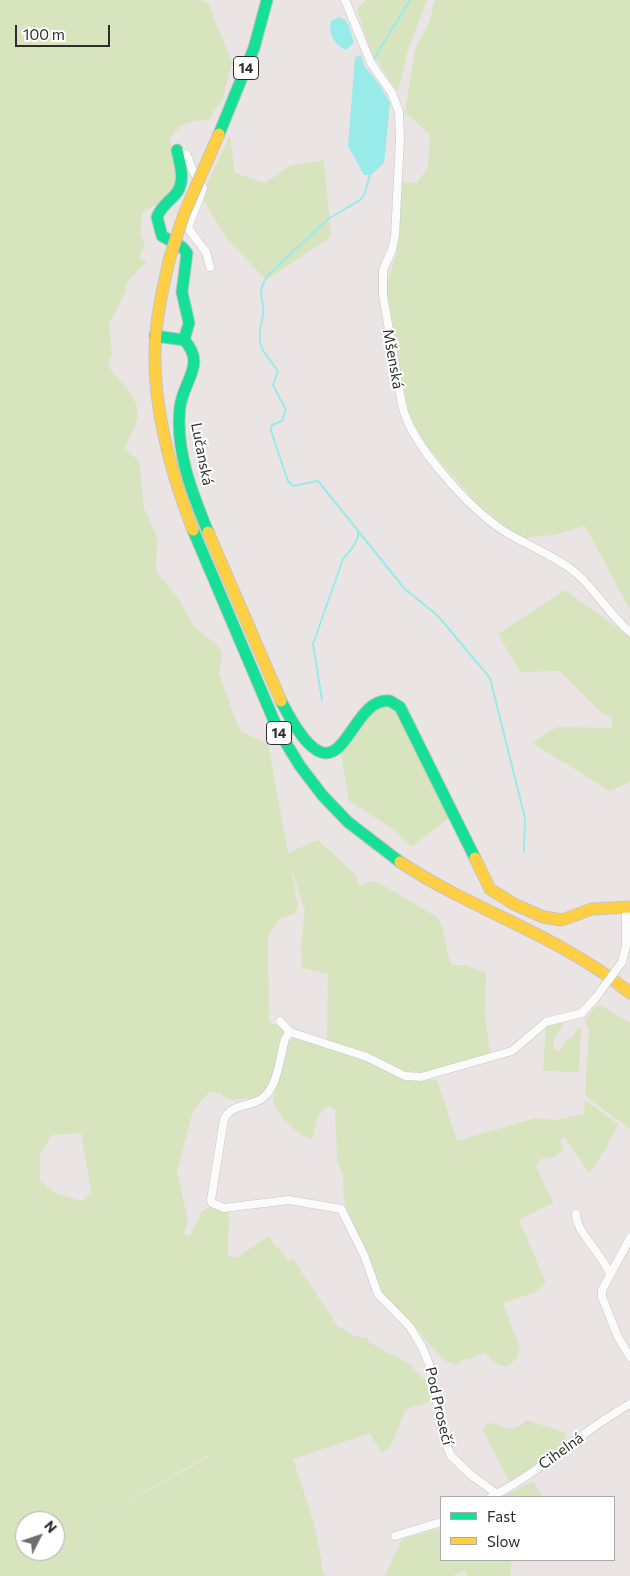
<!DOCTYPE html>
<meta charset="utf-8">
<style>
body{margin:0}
#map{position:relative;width:630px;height:1576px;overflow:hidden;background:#eae5e4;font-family:Commissioner,sans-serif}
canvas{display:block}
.legend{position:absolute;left:440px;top:1496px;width:175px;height:65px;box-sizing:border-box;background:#fff;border:1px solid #ababab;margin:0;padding:6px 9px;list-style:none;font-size:15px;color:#2d2d2d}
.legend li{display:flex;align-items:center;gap:10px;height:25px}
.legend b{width:25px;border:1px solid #ababab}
.north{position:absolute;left:15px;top:1511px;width:50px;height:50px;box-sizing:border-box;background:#fff;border:1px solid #ababab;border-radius:50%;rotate:49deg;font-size:14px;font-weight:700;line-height:20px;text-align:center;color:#2d2d2d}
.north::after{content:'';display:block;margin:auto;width:18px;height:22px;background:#6f6d6d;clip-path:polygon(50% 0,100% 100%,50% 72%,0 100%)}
.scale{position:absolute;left:15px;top:25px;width:95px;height:22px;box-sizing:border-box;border:2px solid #2d2d2d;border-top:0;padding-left:6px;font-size:15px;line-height:18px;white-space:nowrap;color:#2d2d2d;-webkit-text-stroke:4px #fff;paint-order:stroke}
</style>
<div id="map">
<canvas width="630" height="1576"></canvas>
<ul class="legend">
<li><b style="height:6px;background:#16e098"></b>Fast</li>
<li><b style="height:6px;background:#ffcf43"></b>Slow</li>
</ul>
<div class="north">N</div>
<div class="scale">100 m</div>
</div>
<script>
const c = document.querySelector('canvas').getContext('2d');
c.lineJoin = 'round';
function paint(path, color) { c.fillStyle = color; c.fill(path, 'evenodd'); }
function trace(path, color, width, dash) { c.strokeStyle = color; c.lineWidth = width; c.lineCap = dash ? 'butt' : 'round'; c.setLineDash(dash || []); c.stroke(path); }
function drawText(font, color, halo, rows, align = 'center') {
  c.font = font + ' Commissioner,sans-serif'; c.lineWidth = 4; c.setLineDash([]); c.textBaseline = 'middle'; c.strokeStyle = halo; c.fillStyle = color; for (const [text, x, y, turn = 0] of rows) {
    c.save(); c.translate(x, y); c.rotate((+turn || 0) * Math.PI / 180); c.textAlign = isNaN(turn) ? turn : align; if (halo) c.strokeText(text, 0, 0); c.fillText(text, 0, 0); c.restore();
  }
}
paint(new Path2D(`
 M0,0H197L208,3L232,62L223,98L209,119C188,122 182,121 170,139C171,155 183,185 169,196C160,203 150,206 142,214L140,236L145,243L139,258L147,261L127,282L125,293L109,324L112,354L108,366C136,402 150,405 124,448L139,461L144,508L157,537L156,572L178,598L195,628L219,646L222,657L219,674L240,731L268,744L288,853L318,840L356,875L359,887L372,881L379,883L437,917C447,931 444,949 452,965H466L486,973L485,1014L490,1054L428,1074L405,1073L327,1041L328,974L302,968L301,946L305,910L290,865L298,907L295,914L280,918L268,936L269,1022L284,1028L270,1087L259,1098L230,1100L221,1094L210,1091L193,1111L177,1171L188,1220L184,1234L190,1236L202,1211L210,1207L229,1212L228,1255L237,1258L268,1236L289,1261L293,1259L337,1325L354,1336L366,1338L378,1348L407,1362L430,1385L431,1398L429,1402L406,1409L390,1448L381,1453L370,1433L293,1459L313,1520L322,1562V1571L325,1576H0ZM81,1133L91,1192L82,1201L56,1194L40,1181V1154L52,1135ZM207,1456L208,1457L80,1529ZM25,1521H55V1551H25Z
 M366,0H427L408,50L398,92L371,52L357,10Z
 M435,0H630V610L585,526L554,535L520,538L480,507L421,440L409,414L388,315L386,287L396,254L401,181L417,183L428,167L430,135L405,112L415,50L429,23Z
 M230,135L235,173L265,183L290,166L324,160L331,237L266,280L227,239L204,201L208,182Z
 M565,590L630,637V782L610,791L532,743L557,727L612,728V716L603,714L560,671L520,672L498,634Z
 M382,707H390L396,711L450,817L411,847L390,827L349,801L341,754L353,741L368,714Z
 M601,1005L630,1023V1129L585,1096L589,1029L585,1021L595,1007Z
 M561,1021L563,1025L554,1039V1048L557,1051H560L565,1041L573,1037L578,1028H581L579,1072L543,1071L546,1026Z
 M294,1037L349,1054L405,1079L437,1080L457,1141L535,1118L556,1120L584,1114L585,1100L618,1124L605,1150L589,1173L565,1137L560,1140L564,1150L550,1159L546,1157L540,1160L536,1166L553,1203L519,1220L546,1283L536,1292L503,1303L520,1348L516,1359L507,1367L500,1366L484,1353L469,1359H463L457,1365L445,1361L429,1344L420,1332L382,1296L344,1201L343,1175L337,1161L335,1110L330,1106C315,1111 316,1125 313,1138L309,1139C295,1132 274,1113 273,1097L286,1045Z
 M527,1420L566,1433L565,1444L548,1454L544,1461L530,1471L509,1481L483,1430L487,1424L494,1423C508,1431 514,1431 527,1420Z
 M533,1481L542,1497H502Z
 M441,1528V1560H512L510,1576H466V1570L452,1576H385L402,1539Z`), '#d8e4bd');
paint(new Path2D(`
 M339,17L345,20L349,26L354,43L346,50C334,45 328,33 331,21Z
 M361,55L365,67L379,84L390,103L384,163L371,175H364L348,146L355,57Z`), '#98ebe9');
trace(new Path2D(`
 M373,60L410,0
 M370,174L365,193L360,200L328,219L268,275C254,297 266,297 263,316C261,326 258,335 261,346C263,354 274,363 278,372L273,385L286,410L282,421L272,425L271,431L288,481L293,486L318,481L404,588L438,616L490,678L525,818L524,851
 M322,700L313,644L343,559L353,547L358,537V530`), '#98ebe9', 2);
const street = new Path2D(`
 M345,0L371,63L392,93L399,112L400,139L395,236L392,250L383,270V295L402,405C411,445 470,509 504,531C526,545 556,556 576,573C596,590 609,615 630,632
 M177,150L187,155L192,169L203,188L188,228L206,252L210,267
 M622,962L626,946V907
 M280,1021L290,1032L367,1057L405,1076L421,1077L512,1051L546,1022L582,1013L597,996
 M290,1032L285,1039C280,1056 278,1085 264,1097C251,1108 233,1102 224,1119L211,1200L212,1203L224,1208L289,1200L341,1209L364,1255L378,1294L410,1327L422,1347L429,1364L445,1442L451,1456L471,1475L497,1494
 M576,1214C576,1233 604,1255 610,1275
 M630,1238L602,1290V1297L618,1337L630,1357
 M491,1497C541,1472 581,1431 630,1404
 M395,1536L441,1522`);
const fast = new Path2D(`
 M219,134L254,48L267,0
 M177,150C180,165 187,183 174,196C167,203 161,207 157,217L162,236L182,247L187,253L182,292L189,323L184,340C207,364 183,381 180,407C175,450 192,493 208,532
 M155,336L184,340
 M193,530L278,730L300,766L323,796L348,822L400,862
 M281,701C343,821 345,695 390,701L400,707L475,858`);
const slow = new Path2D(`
 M170,257C163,287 156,317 155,348C153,410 171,473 193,530
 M208,532L281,701
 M475,858L490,889L514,904L543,917L562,920L592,909L630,907
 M400,862C474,911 561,936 630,993`);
trace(street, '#c5c4c4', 9);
trace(fast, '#c5c4c4', 13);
trace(slow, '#c5c4c4', 13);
trace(street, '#fcfbfb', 8);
trace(fast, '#16e098', 11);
trace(slow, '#ffcf43', 11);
const streetBridge = new Path2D(`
 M597,996L622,962`);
const slowBridge = new Path2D(`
 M170,257L184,214L219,134`);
trace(streetBridge, '#c5c4c4', 9, []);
trace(slowBridge, '#c6c3c3', 13, []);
trace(streetBridge, '#fcfbfb', 8);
trace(slowBridge, '#ffcf43', 11);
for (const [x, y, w] of [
 [246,68,25],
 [279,733,25]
]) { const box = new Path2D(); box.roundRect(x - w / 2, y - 11.5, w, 23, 4); c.fillStyle = '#fff'; c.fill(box); trace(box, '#2d2d2d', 1); }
drawText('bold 14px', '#2d2d2d', null, [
 ["14",246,68],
 ["14",279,733]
]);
drawText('15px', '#2d2d2d', '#fff', [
 ["Mšenská",393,359,80],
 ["Lučanská",202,454,79],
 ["Pod Prosečí",439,1406,77],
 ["Cihelná",561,1451,-36]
]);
</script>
